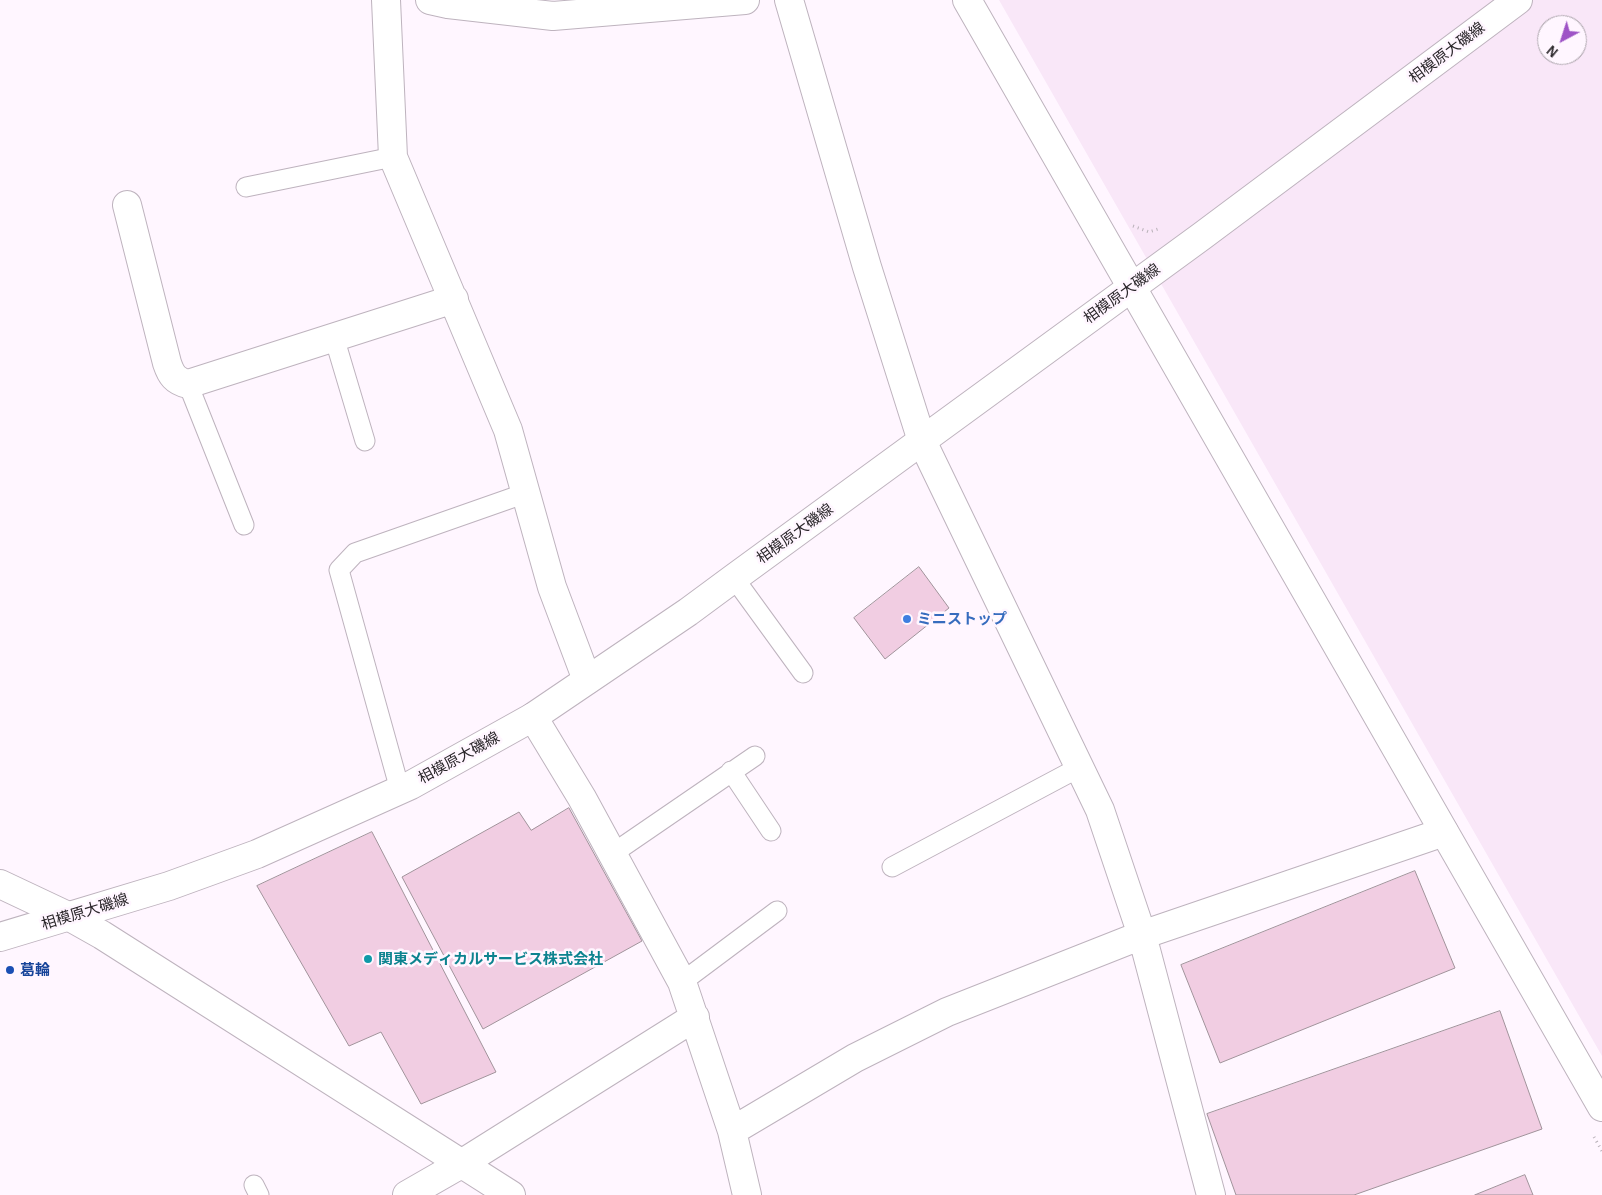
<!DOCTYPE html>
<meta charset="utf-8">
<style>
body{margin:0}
#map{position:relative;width:1602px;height:1195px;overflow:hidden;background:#fff6ff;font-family:"Alegreya Sans",sans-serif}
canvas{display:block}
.north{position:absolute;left:1537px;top:15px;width:50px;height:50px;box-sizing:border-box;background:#fff6ff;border:1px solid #aaa3aa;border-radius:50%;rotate:220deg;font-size:14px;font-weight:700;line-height:20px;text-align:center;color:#2a262a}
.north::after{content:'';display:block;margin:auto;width:18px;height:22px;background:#9e53c6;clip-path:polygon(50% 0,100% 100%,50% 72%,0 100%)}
</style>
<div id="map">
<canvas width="1602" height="1195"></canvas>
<div class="north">N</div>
</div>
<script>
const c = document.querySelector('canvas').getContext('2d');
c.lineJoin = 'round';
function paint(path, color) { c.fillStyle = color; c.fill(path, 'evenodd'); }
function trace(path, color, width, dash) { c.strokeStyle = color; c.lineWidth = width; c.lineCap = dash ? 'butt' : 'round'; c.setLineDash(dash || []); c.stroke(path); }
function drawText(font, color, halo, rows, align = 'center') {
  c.font = font + ' "Alegreya Sans","Noto Sans JP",sans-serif'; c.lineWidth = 5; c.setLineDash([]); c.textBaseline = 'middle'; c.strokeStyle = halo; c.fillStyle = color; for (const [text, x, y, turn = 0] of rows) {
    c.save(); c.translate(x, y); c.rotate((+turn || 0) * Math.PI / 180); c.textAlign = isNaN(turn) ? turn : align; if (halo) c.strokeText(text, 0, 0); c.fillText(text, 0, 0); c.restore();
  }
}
paint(new Path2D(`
 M999,0H1602V1056L1570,1000ZM1547,25H1577V55H1547Z`), '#f9e7f8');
const building = new Path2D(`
 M919,567L949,608L885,659L854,618Z
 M569,808L642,941L483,1029L402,877L519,812L531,830Z
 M372,832L496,1072L421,1104L381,1032L349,1046L257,886Z
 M1415,871L1455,968L1220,1063L1181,965Z
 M1500,1011L1542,1129L1354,1195H1236L1207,1114Z
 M1525,1175L1533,1195H1475Z`);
paint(building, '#f1cde2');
trace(building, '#a1939b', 1);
const lane = new Path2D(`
 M246,187L393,157
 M334,337L365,441
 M188,384L244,525
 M734,578L803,673
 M731,771L771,831
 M400,790L339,570L355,553L526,493
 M612,854L755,756
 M892,867L1080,767
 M682,982L777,911
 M254,1185L259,1195`);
const street = new Path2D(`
 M386,0L393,157L508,430L552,587L587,680
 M430,0L448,4L553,16L745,0
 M789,0L867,267L922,441L1100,810L1142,935L1211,1195
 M127,205L167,363C171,375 175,381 188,384L454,299
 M533,717L582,798L682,982L732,1131L747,1195
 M0,884L70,917L102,935L511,1195
 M732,1131L855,1058L947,1012L1142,935L1444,832
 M407,1195L461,1164L695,1017`);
const secondary = new Path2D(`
 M967,0L1602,1107`);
const primary = new Path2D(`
 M0,937L169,886L257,854L411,785L533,717L688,612L734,578L1202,236L1518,0`);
trace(lane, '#beb3be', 21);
trace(street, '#beb3be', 30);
trace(secondary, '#beb3be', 30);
trace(primary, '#beb3be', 30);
trace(new Path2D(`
 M1133,226L1149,232L1158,229
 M1594,1137L1602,1151`), '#b8b1b8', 3, [1, 4]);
trace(lane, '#fff', 19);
trace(street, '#fff', 28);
trace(secondary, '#fff', 28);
trace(primary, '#fff', 28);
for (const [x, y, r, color] of [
 [907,619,5,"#3f7fe0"],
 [368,959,5,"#0f9aa8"],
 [10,970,5,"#1a4fb4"]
]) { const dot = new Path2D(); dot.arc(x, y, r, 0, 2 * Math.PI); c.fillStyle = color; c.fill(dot); trace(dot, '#fff6ff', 2); }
drawText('15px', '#2a262a', '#fff6ff', [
 ["相模原大磯線",1447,53,-37],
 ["相模原大磯線",1122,294,-36],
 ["相模原大磯線",795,534,-36],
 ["相模原大磯線",459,758,-29],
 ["相模原大磯線",85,912,-17]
]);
drawText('bold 15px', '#366cbe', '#fff6ff', [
 ["ミニストップ",917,619]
], 'left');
drawText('bold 15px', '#0d838f', '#fff6ff', [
 ["関東メディカルサービス株式会社",378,959]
], 'left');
drawText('bold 15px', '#164399', '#fff6ff', [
 ["葛輪",20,970]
], 'left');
</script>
